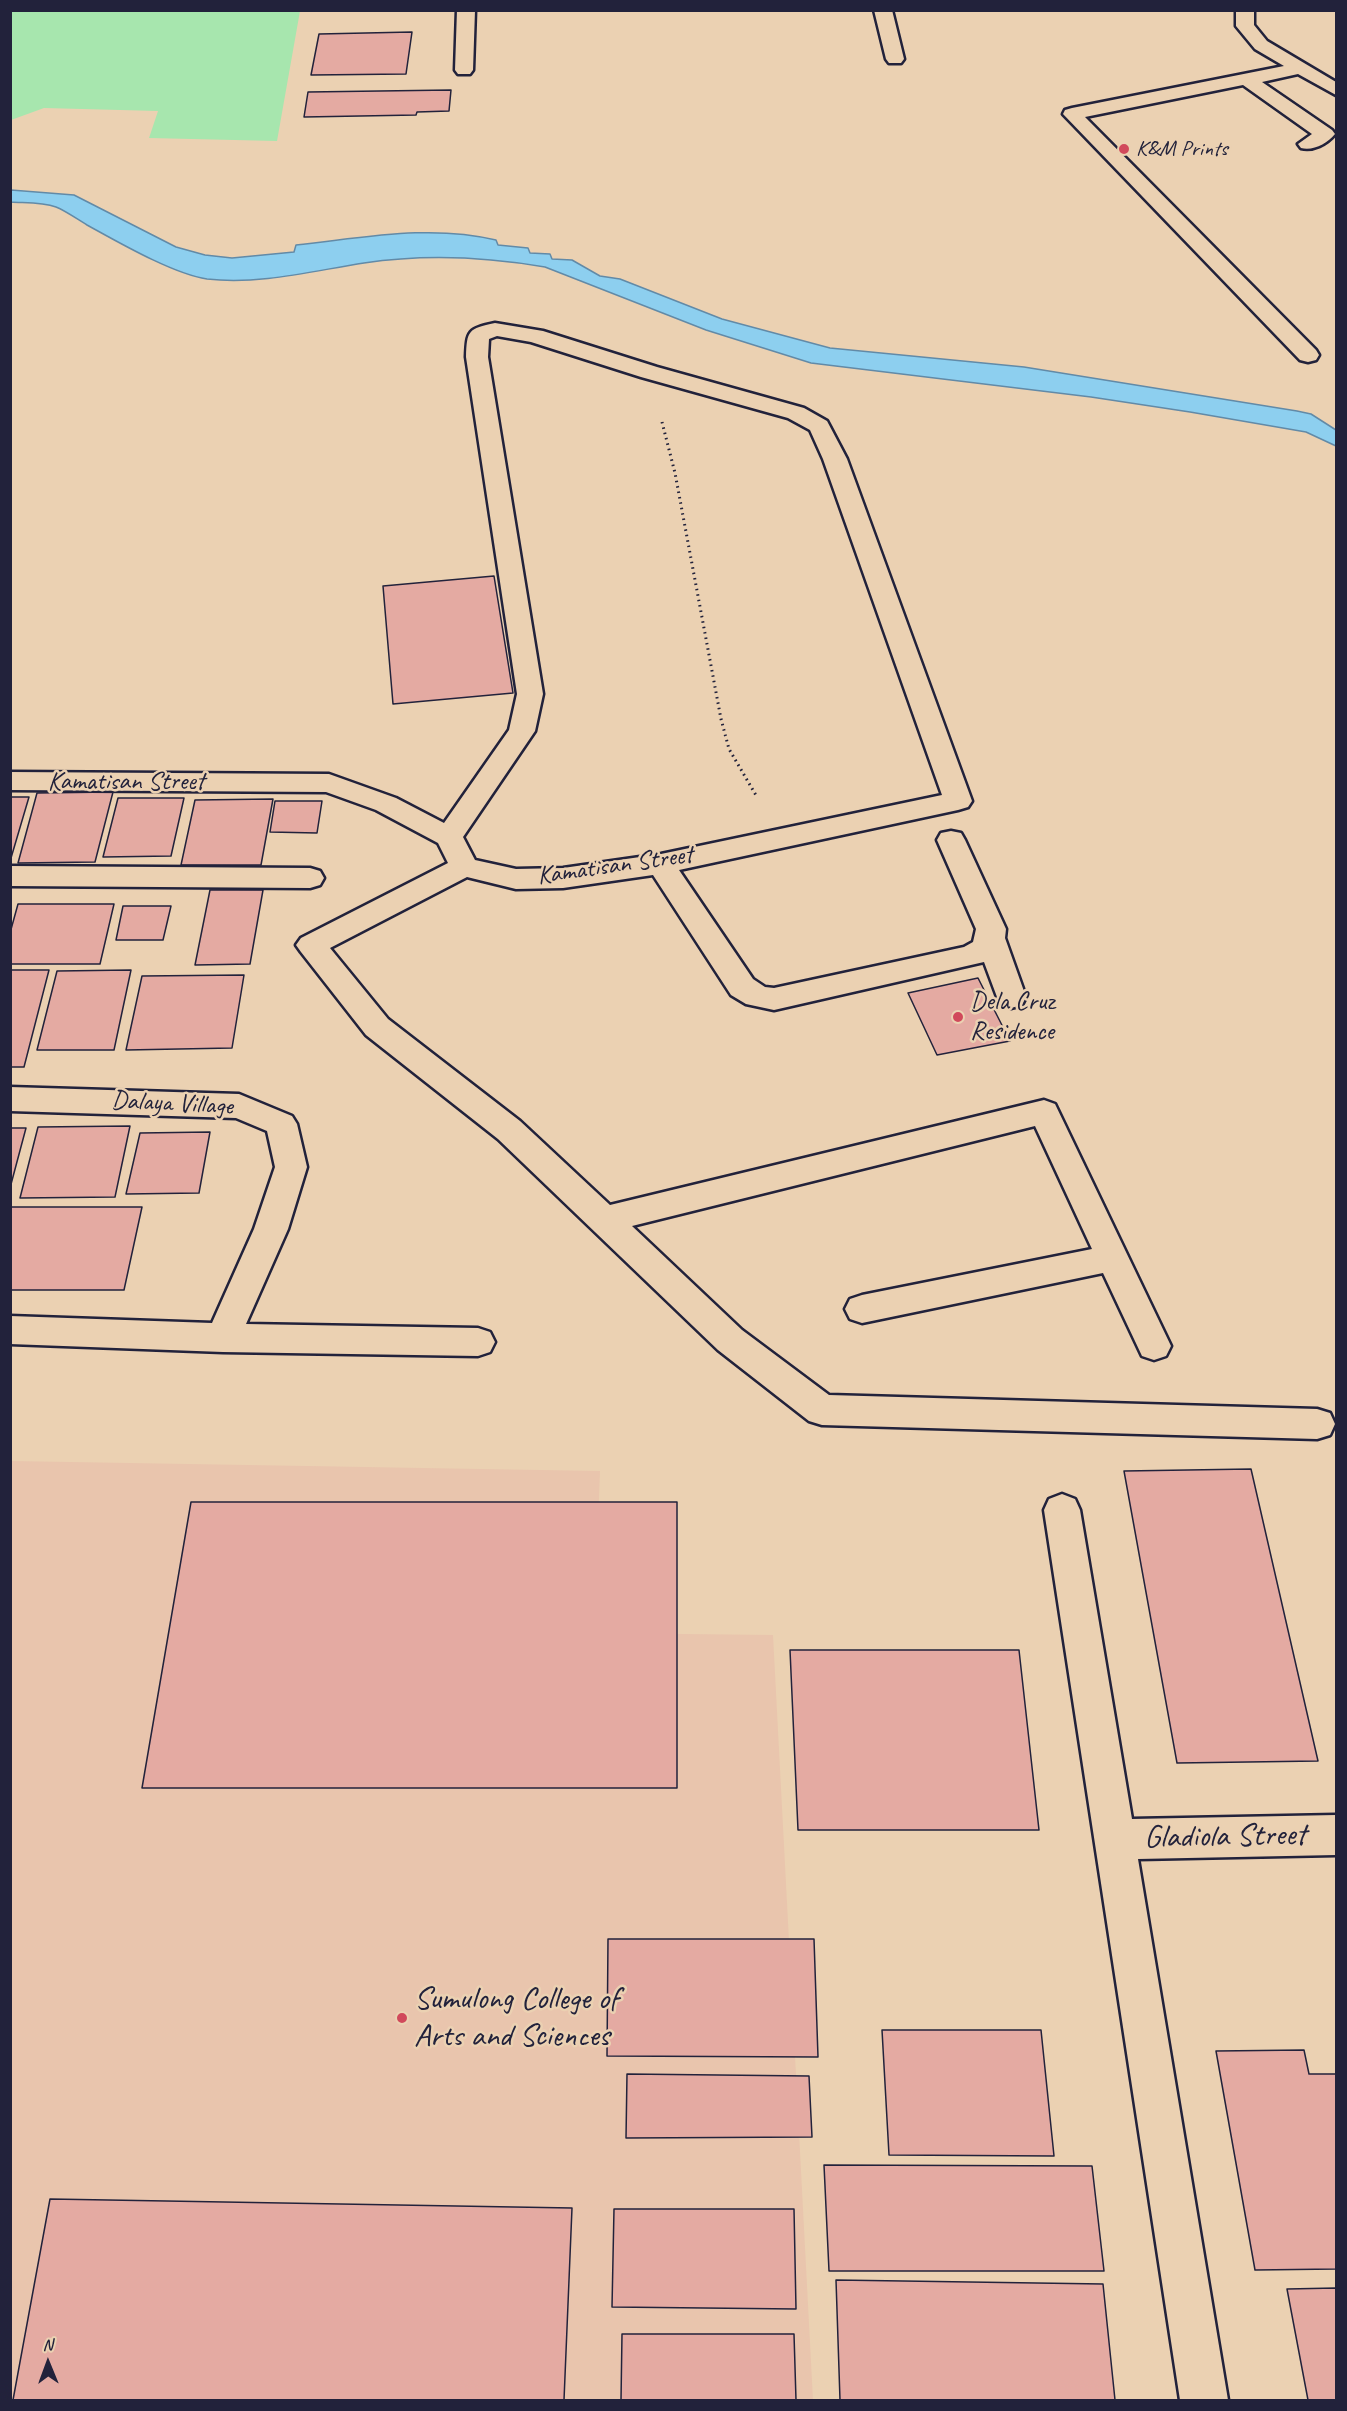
<!DOCTYPE html>
<style>
body{margin:0}
#map{position:relative;width:1347px;height:2411px;overflow:hidden;background:#ebd1b2;font-family:Caveat,sans-serif}
canvas{display:block}
.frame{position:absolute;inset:0;border:12px solid #22223b;pointer-events:none}
.north{position:absolute;left:18px;top:2333px;width:60px;height:60px;-webkit-text-stroke:4px #ebd1b2;paint-order:stroke;rotate:359deg;font-size:16px;font-weight:700;line-height:24px;text-align:center;color:#22223b}
.north::after{content:'';display:block;margin:auto;width:21px;height:27px;background:#22223b;clip-path:polygon(50% 0,100% 100%,50% 72%,0 100%)}
</style>
<div id="map">
<canvas width="1347" height="2411"></canvas>
<div class="frame"></div>
<div class="north">N</div>
</div>
<script>
const c = document.querySelector('canvas').getContext('2d');
c.lineJoin = 'round';
function paint(path, color) { c.fillStyle = color; c.fill(path, 'evenodd'); }
function trace(path, color, width, dash) { c.strokeStyle = color; c.lineWidth = width; c.lineCap = dash ? 'butt' : 'round'; c.setLineDash(dash || []); c.stroke(path); }
function drawText(font, color, halo, rows, align = 'center') {
  c.font = font + ' Caveat,sans-serif'; c.lineWidth = 5; c.setLineDash([]); c.textBaseline = 'middle'; c.strokeStyle = halo; c.fillStyle = color; for (const [text, x, y, turn = 0] of rows) {
    c.save(); c.translate(x, y); c.rotate((+turn || 0) * Math.PI / 180); c.textAlign = isNaN(turn) ? turn : align; if (halo) c.strokeText(text, 0, 0); c.fillText(text, 0, 0); c.restore();
  }
}
paint(new Path2D(`
 M11,1461L600,1471L594,1633L773,1635L813,2400H11Z`), '#e9c5ad');
paint(new Path2D(`
 M10,11H300L277,141L149,138L158,111L44,108L11,120Z`), '#a7e6ae');
const water = new Path2D(`
 M11,190L74,195L176,247L205,255L232,258L294,252L296,245C363,238 430,224 496,240L498,245L528,248L530,253L550,254L552,259L572,260L600,276L620,279L722,319L830,348L1024,367L1297,411L1311,414L1336,430V446L1306,432L1190,412L1091,397L811,363L706,330L545,267C487,257 423,254 364,263C312,271 260,285 207,279C173,274 118,242 87,225C77,219 66,211 56,207C42,202 25,203 11,202Z`);
paint(water, '#8dcfef');
trace(water, '#628aa7', 1.5);
const building = new Path2D(`
 M412,32L406,74L311,75L319,34Z
 M451,90L449,111L417,112L416,115L304,117L308,92Z
 M494,576L513,693L393,704L383,586Z
 M113,792L95,862L18,863L37,793Z
 M10,797H29L11,858H10Z
 M118,798H184L171,856L103,857Z
 M273,799L261,865H181L195,800Z
 M275,801H322L317,833L270,832Z
 M210,890H263L250,964L195,965Z
 M18,904H114L100,964H10V933Z
 M123,906H171L163,940H116Z
 M10,970H49L24,1067H10Z
 M131,970L114,1050H37L57,971Z
 M244,975L232,1048L126,1050L142,976Z
 M978,978L1010,1041L937,1055L908,993Z
 M130,1126L115,1197L20,1198L38,1127Z
 M10,1128H26L10,1188Z
 M210,1132L199,1193L126,1194L140,1133Z
 M10,1207H142L124,1290H10Z
 M1251,1469L1318,1761L1177,1763L1124,1471Z
 M191,1502H677V1788H142Z
 M790,1650H1019L1039,1830H798Z
 M608,1939H814L818,2057L607,2056Z
 M882,2030H1041L1054,2156L889,2155Z
 M1304,2050L1309,2074H1336V2269L1255,2270L1216,2051Z
 M627,2074L809,2076L812,2137L626,2138Z
 M824,2165L1092,2166L1104,2271H829Z
 M50,2199L572,2208L564,2400H13Z
 M614,2209H794L796,2309L612,2307Z
 M836,2280L1103,2284L1115,2400H840Z
 M1336,2288V2400H1308L1287,2289Z
 M622,2334H794L796,2400H621Z`);
paint(building, '#e4aaa2');
trace(building, '#22223b', 1.5);
const street = new Path2D(`
 M457,10H475L473,70L470,74H458L455,70Z
 M874,10H892L904,59L901,63H889L886,59Z
 M1236,10H1254V25L1267,41L1336,82V95L1298,74L1262,82L1332,130L1335,134C1327,144 1313,151 1301,148L1298,144L1312,134L1243,85L1085,117L1316,350L1319,355L1316,360L1308,362L1300,360L1063,114L1065,110L1072,108L1284,66L1255,49L1236,26Z
 M495,323L543,331L657,367L804,408L827,421L847,459L972,801L968,807L958,810L679,870L753,979L765,987L774,988L964,947L973,942L976,929L937,840L941,833L951,831L961,833L965,840L1006,929L1005,938L1026,997L1022,1005L1011,1008L1000,1005L984,962L774,1010L746,1004L731,995L653,875L563,888L516,889L467,877L330,948L388,1019L520,1121L610,1205L1044,1100L1055,1104L1171,1346L1166,1356L1154,1360L1142,1356L1103,1273L862,1323L850,1319L845,1309L850,1299L862,1295L1092,1249L1035,1126L632,1226L742,1330L829,1395L1317,1409L1330,1413L1335,1424L1330,1435L1317,1439L822,1425L809,1421L718,1350L498,1139L366,1035L301,952L296,945L301,938L448,863L438,843L376,810L326,792L10,790V772L329,774L396,798L444,823L509,730L517,694L466,357C467,330 468,329 495,323ZM497,336L531,342L641,377L788,418L810,430L823,459L942,795L661,854L563,868L516,869L475,860L463,837L535,731L543,694L488,357L489,339Z
 M10,866L310,868L320,871L324,878L320,885L310,888L10,886Z
 M10,1087L239,1094L292,1116L297,1124L307,1167L288,1229L246,1324L478,1328L490,1332L495,1342L490,1352L478,1356L223,1352L10,1344V1316L212,1323L254,1229L275,1167L267,1131L236,1118L10,1111Z
 M1062,1494L1075,1499L1080,1510L1132,1819L1336,1815V1855L1138,1859L1228,2400H1180L1044,1510L1049,1499Z`);
trace(street, '#22223b', 5);
trace(new Path2D(`
 M662,422L675,473L721,719L729,749L757,797`), '#22223b', 3, [1.5, 4]);
paint(street, '#ebd1b2');
for (const [x, y, r, color] of [
 [1124,149,6,"#d1495b"],
 [958,1017,6,"#d1495b"],
 [402,2018,6,"#d1495b"]
]) { const dot = new Path2D(); dot.arc(x, y, r, 0, 2 * Math.PI); c.fillStyle = color; c.fill(dot); trace(dot, '#ebd1b2', 2); }
drawText('22px', '#22223b', '#ebd1b2', [
 ["K&M Prints",1136,149]
], 'left');
drawText('26px', '#22223b', '#ebd1b2', [
 ["Kamatisan Street",126,782],
 ["Kamatisan Street",615,866,-8],
 ["Dalaya Village",172,1104,3]
]);
drawText('26px', '#22223b', '#ebd1b2', [
 ["Dela Cruz",970,1002],
 ["Residence",970,1032]
], 'left');
drawText('32px', '#22223b', '#ebd1b2', [
 ["Gladiola Street",1225,1837,-1]
]);
drawText('32px', '#22223b', '#ebd1b2', [
 ["Sumulong College of",414,2000],
 ["Arts and Sciences",414,2037]
], 'left');
</script>
